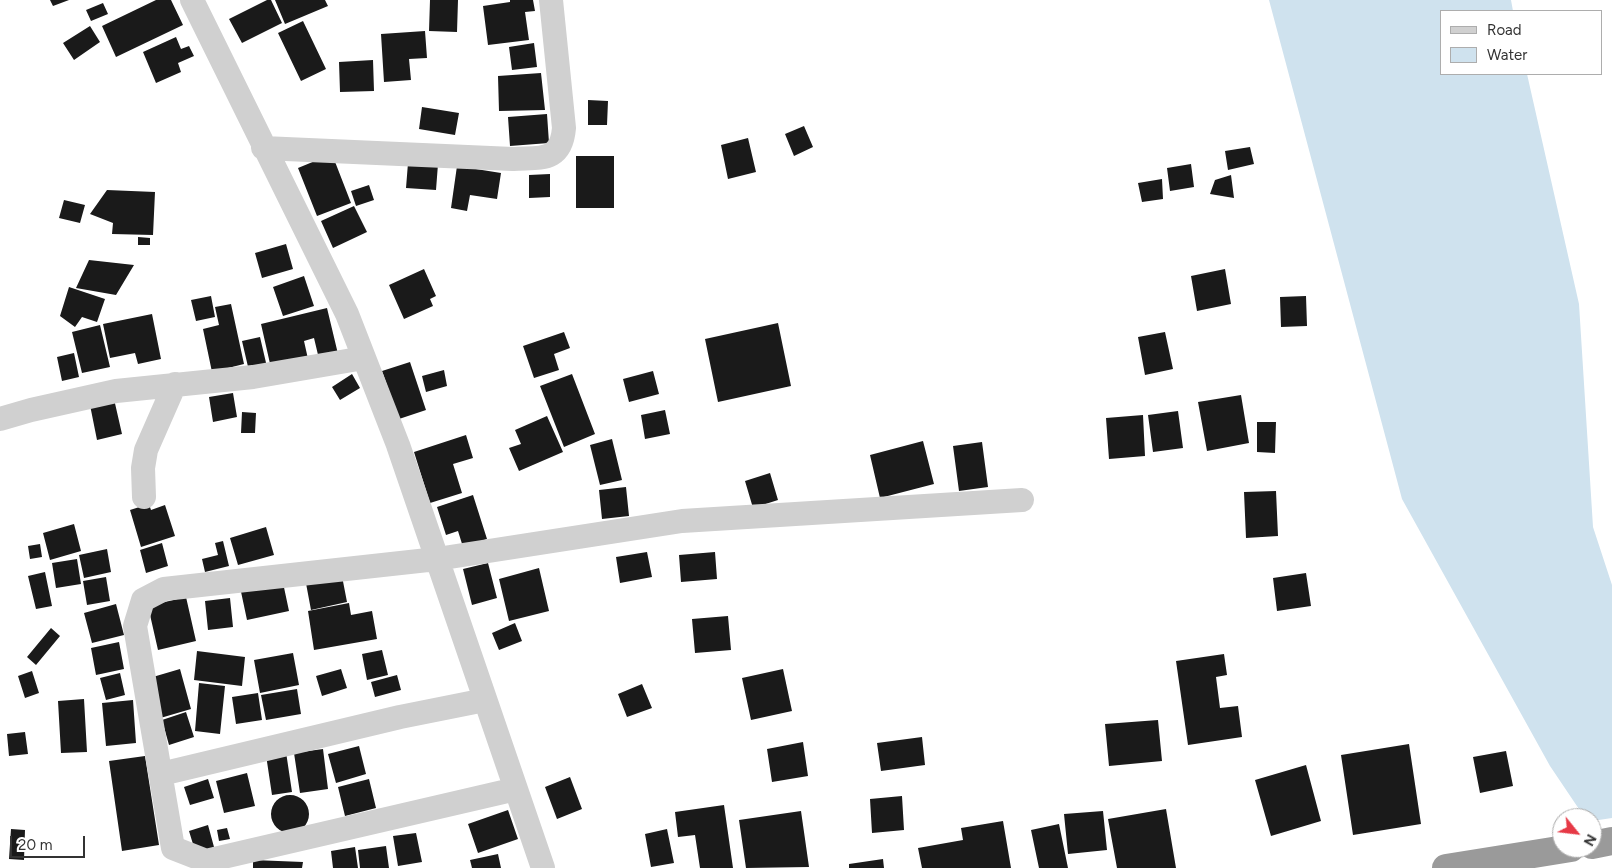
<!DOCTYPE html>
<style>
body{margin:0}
#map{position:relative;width:1612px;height:868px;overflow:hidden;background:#fff;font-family:Figtree,sans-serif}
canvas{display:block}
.legend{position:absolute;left:1440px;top:10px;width:162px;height:65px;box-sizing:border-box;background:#fff;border:1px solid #adadad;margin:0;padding:6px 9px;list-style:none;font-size:15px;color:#333}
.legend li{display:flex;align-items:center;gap:10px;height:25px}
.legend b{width:25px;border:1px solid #adadad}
.north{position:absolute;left:1552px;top:808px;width:50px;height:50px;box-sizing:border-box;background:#fff;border:1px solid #adadad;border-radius:50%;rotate:119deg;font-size:14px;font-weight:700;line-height:20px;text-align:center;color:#333}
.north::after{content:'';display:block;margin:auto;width:18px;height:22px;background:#e63946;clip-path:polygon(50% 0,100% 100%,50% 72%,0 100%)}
.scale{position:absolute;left:10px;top:836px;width:75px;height:22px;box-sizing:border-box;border:2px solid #333;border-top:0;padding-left:6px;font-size:15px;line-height:18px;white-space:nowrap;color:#333;-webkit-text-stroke:4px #fff;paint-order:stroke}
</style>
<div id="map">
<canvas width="1612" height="868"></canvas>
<ul class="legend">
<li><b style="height:6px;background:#d0d0d0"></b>Road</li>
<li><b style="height:14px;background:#cfe2ee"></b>Water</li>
</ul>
<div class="north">N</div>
<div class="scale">20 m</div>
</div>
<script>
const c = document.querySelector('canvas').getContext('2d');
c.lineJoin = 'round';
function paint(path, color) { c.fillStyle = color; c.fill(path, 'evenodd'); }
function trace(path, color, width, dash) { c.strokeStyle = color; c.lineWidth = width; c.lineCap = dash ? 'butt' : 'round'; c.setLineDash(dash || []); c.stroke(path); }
paint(new Path2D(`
 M1269,0H1511L1513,11H1441V74H1527L1579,304L1593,527L1612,585V858L1592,828V818H1585L1550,766L1402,499Z`), '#cfe2ee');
paint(new Path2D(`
 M1612,818V860L1592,833V821Z`), '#fff');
paint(new Path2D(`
 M50,0H69L53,6Z
 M156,0H171L183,25L116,57L102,26Z
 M267,0H271L282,23L242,43L229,19Z
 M275,0H325L328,6L285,24Z
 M430,0H458L457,32L429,31Z
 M510,0H533L535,11L525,12L529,40L488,45L483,6L510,2Z
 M103,3L108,14L91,21L86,10Z
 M303,21L326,69L301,81L278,33Z
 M90,26L100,42L74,60L63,43Z
 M425,31L427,58L409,59L411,80L384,82L381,34Z
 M176,37L181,49L189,46L194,56L178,63L181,72L156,83L143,52Z
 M534,43L537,67L512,70L509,47Z
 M373,60L374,91L340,92L339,62Z
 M541,73L545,110L499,111L498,76Z
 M588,100L608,101L607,125H588Z
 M422,107L459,113L455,135L419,129Z
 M547,114L549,143L510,146L508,117Z
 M804,126L813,147L794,156L785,134Z
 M748,138L756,172L728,179L721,145Z
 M1250,147L1254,164L1228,170L1225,151Z
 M332,154L351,203L317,216L298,168Z
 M576,156H614V208H576Z
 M408,163L438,164L436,190L406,188Z
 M1191,164L1194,187L1170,191L1167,168Z
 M457,166L501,173L497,199L470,195L467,211L451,208Z
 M550,174V197L529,198V175Z
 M1231,175L1234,198L1210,194L1215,180Z
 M1162,179L1163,199L1142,202L1138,183Z
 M369,185L374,200L356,206L351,191Z
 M107,190L155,192L153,235L112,234L113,223L90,214Z
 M64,200L85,205L80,223L59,218Z
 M354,206L367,232L333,248L321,221Z
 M138,237L150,238V245H138Z
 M286,244L293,269L262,278L255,253Z
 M89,260L134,265L116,295L76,288Z
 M424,269L436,296L430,299L433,306L404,319L389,285Z
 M1225,269L1231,304L1197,311L1191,276Z
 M304,276L314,306L283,316L273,287Z
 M69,287L105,299L97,322L82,317L75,327L60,316Z
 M211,296L215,317L196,321L191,300Z
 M1306,296L1307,326L1281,327L1280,297Z
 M231,304L244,364L212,372L203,329L219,325L215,307Z
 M327,308L338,354L319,359L314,338L304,341L308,359L271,368L261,324Z
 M152,314L161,359L138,364L135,353L110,358L103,324Z
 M778,323L791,386L718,402L705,339Z
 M100,325L110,367L82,373L72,332Z
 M564,332L570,348L554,354L559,370L534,378L523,346Z
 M1165,332L1173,369L1145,375L1138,337Z
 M260,337L267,367L249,371L242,341Z
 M74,353L79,377L62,381L57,357Z
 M410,362L426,410L399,419L382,371Z
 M444,370L447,386L426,392L422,376Z
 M653,371L659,394L629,402L623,379Z
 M352,374L360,388L340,400L332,387Z
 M572,374L595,434L564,447L540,386Z
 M233,393L237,417L213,422L209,397Z
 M1241,395L1249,443L1207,451L1198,402Z
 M114,399L122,434L97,440L90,405Z
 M665,410L670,434L645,439L641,415Z
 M1178,411L1183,448L1153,452L1148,415Z
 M242,412L256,413L255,433H241Z
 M1143,415L1145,456L1109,459L1106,418Z
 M547,416L563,452L519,471L509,448L521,444L515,430Z
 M1257,422H1276L1275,453L1257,452Z
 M466,435L473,458L453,464L462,493L430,503L414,452Z
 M612,439L622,480L600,485L590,445Z
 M923,441L934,484L880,498L870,455Z
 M982,442L988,487L959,491L953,446Z
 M770,473L778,500L753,508L745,481Z
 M626,487L629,516L602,519L599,490Z
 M1276,491L1278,536L1246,538L1244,492Z
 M473,495L487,539L463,547L458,531L446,535L437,507Z
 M149,504L151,510L165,505L175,536L141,547L130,510Z
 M74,524L81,551L50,560L43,533Z
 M266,527L274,555L238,565L230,538Z
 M223,541L229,566L205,572L202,559L218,555L215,543Z
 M162,543L168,566L146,573L140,550Z
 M40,544L42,557L30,559L28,546Z
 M107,549L111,572L84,578L79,555Z
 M647,552L652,577L620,583L616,557Z
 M715,552L717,579L681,582L679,555Z
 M77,559L81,584L56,588L52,563Z
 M488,563L497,598L472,605L463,569Z
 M539,568L549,611L509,621L499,579Z
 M341,571L347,602L311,610L305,578Z
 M45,572L52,606L36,609L28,576Z
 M1306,573L1311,606L1277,611L1273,578Z
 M106,577L110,601L87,605L83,581Z
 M282,578L289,611L247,620L240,587Z
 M186,597L196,641L158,650L148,606Z
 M230,598L233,627L208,630L205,601Z
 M349,603L351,615L372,611L377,639L314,650L308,611Z
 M116,604L124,635L92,643L84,613Z
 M728,616L731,650L695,653L692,619Z
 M515,623L522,641L499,650L492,633Z
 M51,628L60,636L36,665L27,657Z
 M119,642L124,669L96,675L91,648Z
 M382,650L388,675L367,680L362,654Z
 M197,651L245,657L242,686L194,680Z
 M293,653L299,685L260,693L254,660Z
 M1224,654L1227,675L1216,677L1220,708L1238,706L1242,737L1188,745L1176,661Z
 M180,669L191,709L157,719L146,679Z
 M341,669L347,688L322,696L316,676Z
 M783,669L792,711L751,720L742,678Z
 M32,671L39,693L25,698L18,676Z
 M120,673L125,695L106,700L100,678Z
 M397,675L401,690L375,697L371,682Z
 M199,683L225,686L220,734L195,731Z
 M642,684L652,708L627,717L618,694Z
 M297,689L301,714L266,720L261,695Z
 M258,693L262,720L236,724L232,697Z
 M84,699L87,752L61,753L58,701Z
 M133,700L136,743L106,746L102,703Z
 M186,712L194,737L169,745L162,720Z
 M1158,720L1162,761L1109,766L1105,724Z
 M25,732L28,754L9,756L7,734Z
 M922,737L925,765L881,771L877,743Z
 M803,742L808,776L772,782L767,749Z
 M1409,744L1421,824L1353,835L1341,755Z
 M359,746L366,774L336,783L328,754Z
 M323,749L328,789L300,793L294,753Z
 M1506,751L1513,786L1480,793L1473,757Z
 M286,752L292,792L272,795L266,755Z
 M145,756L159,845L122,851L109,761Z
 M1306,765L1321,821L1271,836L1255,780Z
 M247,773L255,806L224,813L216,781Z
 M570,777L582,809L557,819L545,787Z
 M208,779L214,798L190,805L184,787Z
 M369,779L376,808L345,816L338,787Z
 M271 814a19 19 0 1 1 38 0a19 19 0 1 1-38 0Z
 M902,796L904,830L872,833L870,799Z
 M724,805L733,868H700L695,835L678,837L675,812Z
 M1166,809L1176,868H1117L1108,819Z
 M508,810L518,839L478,853L468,824Z
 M801,811L809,867L746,868L739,820Z
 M1103,811L1107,850L1068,854L1064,814Z
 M1003,821L1011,868H922L918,848L963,840L961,828Z
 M1059,824L1068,868H1039L1031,830Z
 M208,825L214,847L196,854L189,831Z
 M227,828L230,839L219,841L217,830Z
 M11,829L25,830L24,860L9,859Z
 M667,829L674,863L651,867L645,834Z
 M416,833L422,862L398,866L393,836Z
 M386,846L389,868H360L358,850Z
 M355,847L358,868H333L331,851Z
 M498,854L501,868H472L470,860Z
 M883,859L884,868H849V864Z
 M253,860L303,862L302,868H253Z`), '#1a1a1a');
trace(new Path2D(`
 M192,0L347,314L398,445L543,868
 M263,148L513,159C540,157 561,163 564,128L551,0
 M0,419L31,410L116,391L253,377L364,358
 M144,497L143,468L146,450L175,384
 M161,774L400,717L485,700
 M516,789L206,861L173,848L135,626L143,600L164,589L437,559L682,521L1022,500`), '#d0d0d0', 24);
trace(new Path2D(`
 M1592,845L1612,841
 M1446,868L1571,848`), '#9a9a9a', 28);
</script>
